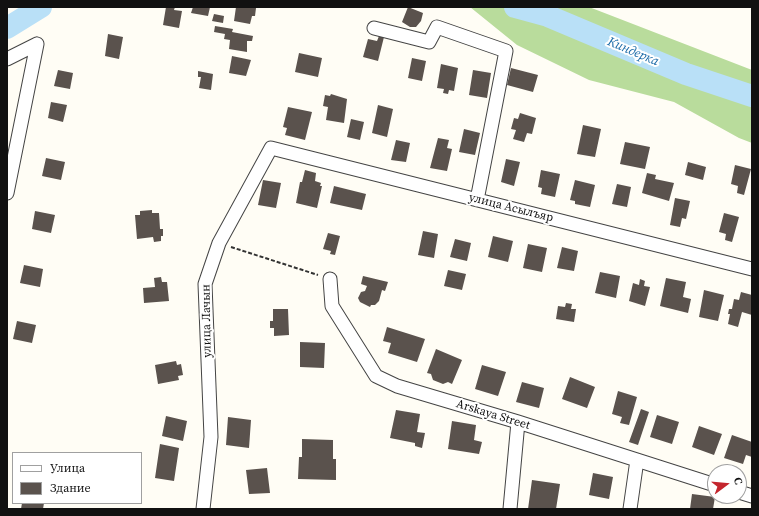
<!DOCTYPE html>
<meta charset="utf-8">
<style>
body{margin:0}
#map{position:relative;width:759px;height:516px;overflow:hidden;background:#fffdf5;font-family:"Source Serif 4",serif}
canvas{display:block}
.frame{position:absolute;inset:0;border:8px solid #111;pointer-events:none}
.legend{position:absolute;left:12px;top:452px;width:130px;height:52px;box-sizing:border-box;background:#fff;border:1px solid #a0a0a0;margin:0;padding:5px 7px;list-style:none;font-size:12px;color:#111}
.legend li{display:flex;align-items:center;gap:8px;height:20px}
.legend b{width:20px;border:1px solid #a0a0a0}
.north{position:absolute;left:707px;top:464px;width:40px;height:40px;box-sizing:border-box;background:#fff;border:1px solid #a0a0a0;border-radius:50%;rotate:74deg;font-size:11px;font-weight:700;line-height:16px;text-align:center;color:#111}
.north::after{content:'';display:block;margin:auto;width:14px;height:18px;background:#c4262e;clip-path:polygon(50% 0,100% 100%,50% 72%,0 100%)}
</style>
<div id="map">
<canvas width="759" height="516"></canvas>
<div class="frame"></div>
<ul class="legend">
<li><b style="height:5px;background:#fff"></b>Улица</li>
<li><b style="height:11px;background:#5a524d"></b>Здание</li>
</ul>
<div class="north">С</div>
</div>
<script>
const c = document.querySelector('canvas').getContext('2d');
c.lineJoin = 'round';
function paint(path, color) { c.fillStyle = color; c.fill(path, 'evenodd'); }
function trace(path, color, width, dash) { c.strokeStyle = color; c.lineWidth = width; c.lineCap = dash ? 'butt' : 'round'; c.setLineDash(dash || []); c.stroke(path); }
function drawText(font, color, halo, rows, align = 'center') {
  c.font = font + ' "Source Serif 4",serif'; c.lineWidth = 4; c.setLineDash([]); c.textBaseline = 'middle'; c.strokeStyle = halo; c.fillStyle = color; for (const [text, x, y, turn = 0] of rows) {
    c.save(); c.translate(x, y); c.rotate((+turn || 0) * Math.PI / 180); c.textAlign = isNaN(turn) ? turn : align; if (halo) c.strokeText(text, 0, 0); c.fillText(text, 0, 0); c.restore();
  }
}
paint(new Path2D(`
 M470,7H589L752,70V143L739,138L674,102L589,80L517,45Z`), '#b9dc9c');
trace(new Path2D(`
 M515,7L548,16L686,74L752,96
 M7,28L41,7`), '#b9e0f7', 22);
paint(new Path2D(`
 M166,7H175L174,10L182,11L179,28L163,25Z
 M193,7H210L208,16L191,13Z
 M236,7L256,8L255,16H252L250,24L234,21Z
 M408,7L423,13L421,21L416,27H410L402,22Z
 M214,14L224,16L223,23L212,21Z
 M215,26L233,29L232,32L253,36L252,41H247V52L229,49L230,40L224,39L225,34L214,32Z
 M108,34L123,37L119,59L105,56Z
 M379,36L384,37L378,61L363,57L368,39L377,41Z
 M299,53L322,58L318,77L295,72Z
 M232,56L251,60L246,76L229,73Z
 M412,58L426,61L422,81L408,78Z
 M441,64L458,68L454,91L449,90L448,94L443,93L444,89L437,88Z
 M511,68L538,75L533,92L507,85Z
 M58,70L73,73L70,89L54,86Z
 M473,70L491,73L487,98L469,95Z
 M198,71L213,74L211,90L199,88L201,77H198Z
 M331,94L347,99L344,123L326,120L328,107L323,106L325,95L330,96Z
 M51,102L67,105L63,122L48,118Z
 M378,105L393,109L387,137L372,133Z
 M288,107L312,112L305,140L285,135L287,128L283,127Z
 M520,113L536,118L532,134L527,133L524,142L513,139L516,130L511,129L514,118L518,119Z
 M351,119L364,122L360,140L347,137Z
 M583,125L601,129L595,157L577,154Z
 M464,129L480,133L475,155L459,152Z
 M438,138L449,140L447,148L452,149L447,171L430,168Z
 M396,140L410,143L406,162L391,160Z
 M625,142L650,147L645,169L620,164Z
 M46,158L65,162L61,180L42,176Z
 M506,159L520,162L514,186L501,182Z
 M688,162L706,167L703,180L685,175Z
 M735,165L751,169L744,195L737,193L738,186L731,184Z
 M305,170L316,173L315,181L321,183L320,186H322L317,208L296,203L300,182H302Z
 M541,170L560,174L555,197L541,194L542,188L538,187Z
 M647,173L656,175L655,179L674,183L669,201L642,193Z
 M263,180L281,183L276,208L258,205Z
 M575,180L595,185L590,207L575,204V201L570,200Z
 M617,184L631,187L627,207L612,204Z
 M334,186L366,194L362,210L330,203Z
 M675,198L690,201L686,219L682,218L680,227L670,225Z
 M152,210V213H159L160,229H163V236H161V241L154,242L153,237L137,239L135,215H140V211Z
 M35,211L55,215L51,233L32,229Z
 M724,213L739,217L732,242L725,240L726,234L719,232Z
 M423,231L438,234L434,258L418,255Z
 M328,233L340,236L335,255L330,254L331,251L323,249Z
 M493,236L513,241L508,262L488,257Z
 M455,239L471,243L467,261L450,257Z
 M528,244L547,248L542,272L523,268Z
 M562,247L578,251L574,271L557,268Z
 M24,265L43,269L40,287L20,283Z
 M448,270L466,274L462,290L444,286Z
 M600,272L620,276L616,298L595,293Z
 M363,276L388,282L385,291L382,290L379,301L375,305H371L370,307L360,302L358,298L361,292L365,291L367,286L361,284Z
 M161,277L162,282H167L169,301L144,303L143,288L155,287L154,278Z
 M666,278L686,282L683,297L691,299L688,313L660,306Z
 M640,279L645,281L644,286L650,287L645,306L629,301L633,283L639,285Z
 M704,290L724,295L718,321L699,317Z
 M741,292L752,295V315L742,312L738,327L728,324L730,314H728L729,309H732L734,299L739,300Z
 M566,303L572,304L571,309H576L574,322L556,319L558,306L565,307Z
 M273,309H288L289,335L274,336V328H270V321H273Z
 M17,321L36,325L32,343L13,339Z
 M387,327L425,339L417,362L388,353L391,343L383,341Z
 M300,342L325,343L324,368L300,367Z
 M436,349L462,360L452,384L448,382L443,384L433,380L431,374L427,373Z
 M176,361L177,365L181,364L183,375L178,376L179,380L158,384L155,365Z
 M482,365L506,372L498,396L475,389Z
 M570,377L595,387L587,408L562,399Z
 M522,382L544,388L539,408L516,402Z
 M618,391L637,397L629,425L620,423L622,417L612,414Z
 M641,409L649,412L638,445L629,442Z
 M396,410L420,414L417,432L425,433L422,448L415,446V443L390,438Z
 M657,415L679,422L672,444L650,437Z
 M166,416L187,421L183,441L162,436Z
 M228,417L251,420L249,448L226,445Z
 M452,421L476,425L474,440L482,442L479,454L448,449Z
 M699,426L722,434L714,455L692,447Z
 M732,435L752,442V457L746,455L743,464L724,458Z
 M302,439L333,440V459H336V480L298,479L299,457H302Z
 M160,444L179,448L174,481L155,478Z
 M267,468L270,493L249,494L246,470Z
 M593,473L613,477L609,499L589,495Z
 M532,480L560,484L556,509H528Z
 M692,494L715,497L713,509H690Z
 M22,503H44L43,509H21Z`), '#5a524d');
const minor = new Path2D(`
 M374,28L429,42L437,27L506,51L477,200
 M7,59L37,44
 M7,193L37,44
 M330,279L332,306L376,376L397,386L518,422L715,485
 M739,492L752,496
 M203,509L211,437L205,284L219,243L271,148L752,269
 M510,509L518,422
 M630,509L637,460`);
trace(minor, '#444', 15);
trace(new Path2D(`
 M231,247L318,275`), '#333', 2, [4, 2]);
trace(minor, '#fff', 13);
drawText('12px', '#111', '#fff', [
 ["улица Асылъяр",511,208,14],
 ["улица Лачын",207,321,-91],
 ["Arskaya Street",493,415,17]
]);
drawText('italic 13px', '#1768a6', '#fff', [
 ["Киндерка",633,52,23]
]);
</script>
